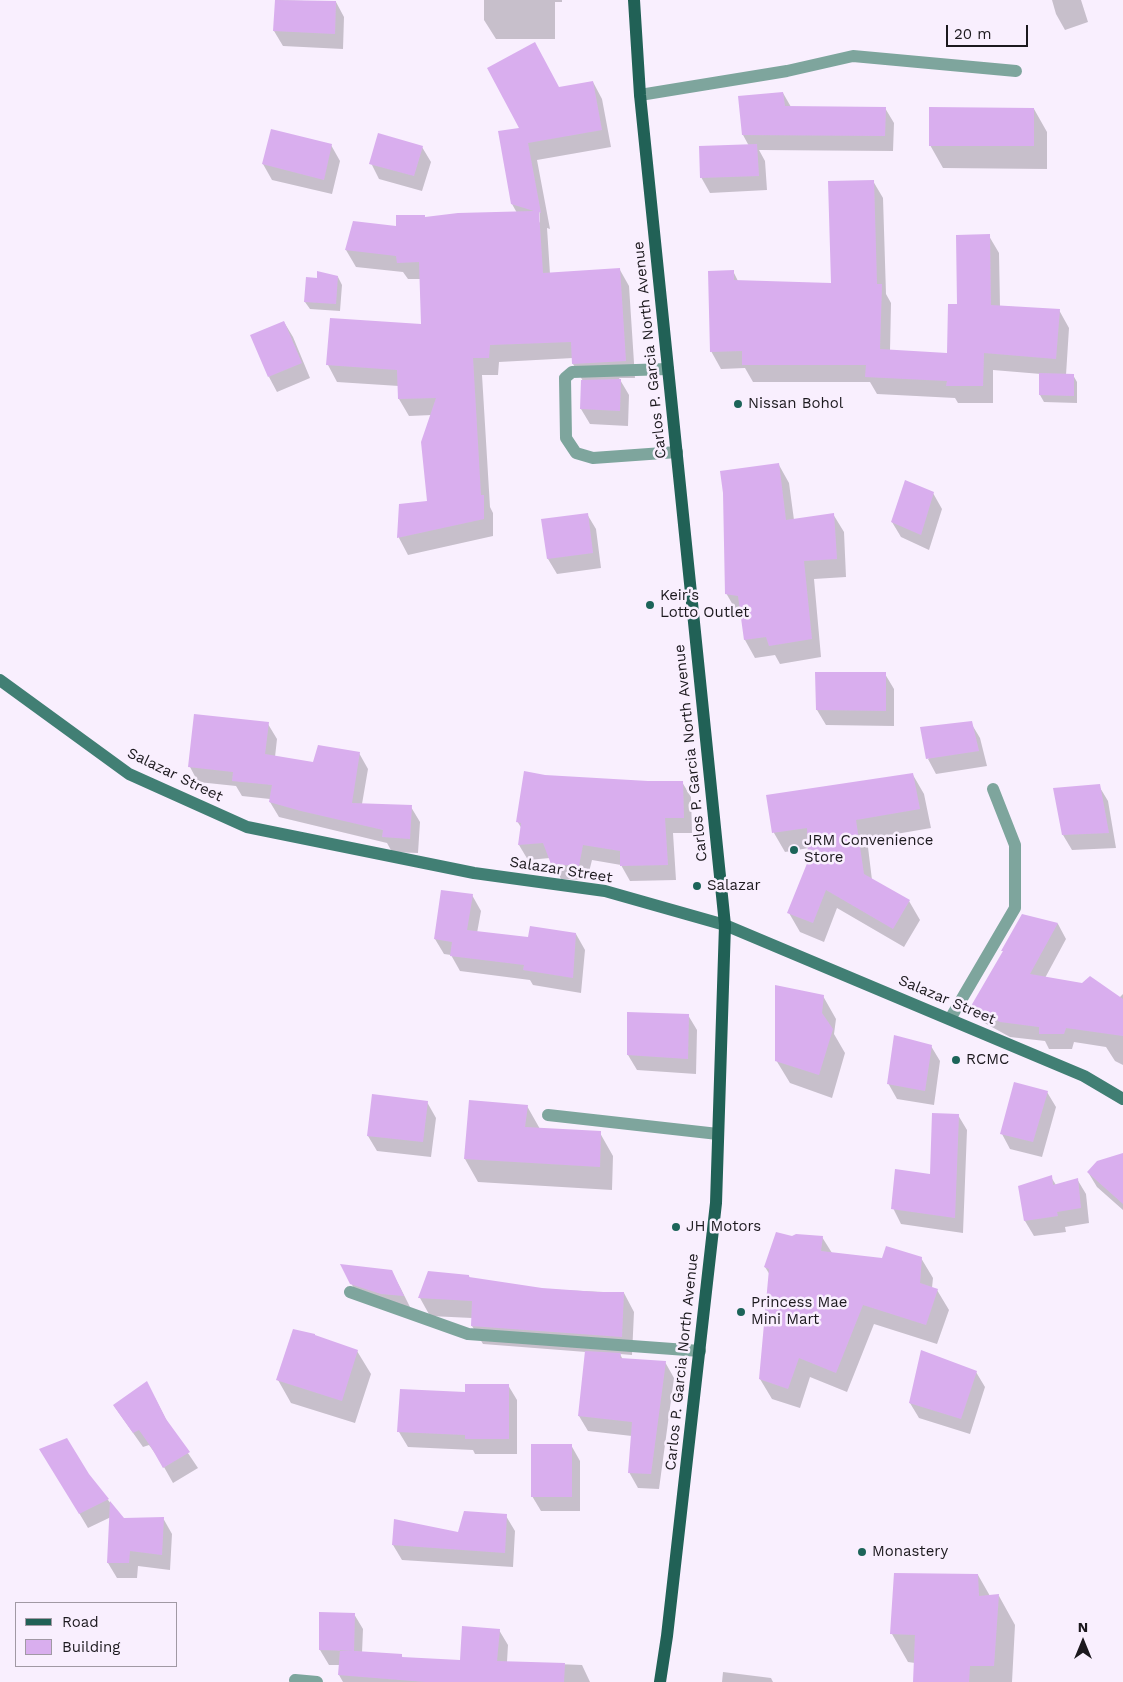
<!DOCTYPE html>
<style>
body{margin:0}
#map{position:relative;width:1123px;height:1682px;overflow:hidden;background:#f9effe;font-family:"Work Sans",sans-serif}
canvas{display:block}
.legend{position:absolute;left:15px;top:1602px;width:162px;height:65px;box-sizing:border-box;background:#f9effe;border:1px solid #a199a4;margin:0;padding:6px 9px;list-style:none;font-size:15px;color:#1c191e}
.legend li{display:flex;align-items:center;gap:10px;height:25px}
.legend b{width:25px;border:1px solid #a199a4}
.north{position:absolute;left:1058px;top:1617px;width:50px;height:50px;-webkit-text-stroke:4px #f9effe;paint-order:stroke;rotate:0deg;font-size:14px;font-weight:700;line-height:20px;text-align:center;color:#1c191e}
.north::after{content:'';display:block;margin:auto;width:18px;height:22px;background:#1c191e;clip-path:polygon(50% 0,100% 100%,50% 72%,0 100%)}
.scale{position:absolute;left:946px;top:25px;width:82px;height:22px;box-sizing:border-box;border:2px solid #1c191e;border-top:0;padding-left:6px;font-size:15px;line-height:18px;white-space:nowrap;color:#1c191e;-webkit-text-stroke:4px #f9effe;paint-order:stroke}
</style>
<div id="map">
<canvas width="1123" height="1682"></canvas>
<ul class="legend">
<li><b style="height:6px;background:#216156"></b>Road</li>
<li><b style="height:14px;background:#d9aeee"></b>Building</li>
</ul>
<div class="north">N</div>
<div class="scale">20 m</div>
</div>
<script>
const c = document.querySelector('canvas').getContext('2d');
c.lineJoin = 'round';
function paint(path, color) { c.fillStyle = color; c.fill(path, 'evenodd'); }
function trace(path, color, width, dash) { c.strokeStyle = color; c.lineWidth = width; c.lineCap = dash ? 'butt' : 'round'; c.setLineDash(dash || []); c.stroke(path); }
function drawText(font, color, halo, rows, align = 'center') {
  c.font = font + ' "Work Sans",sans-serif'; c.lineWidth = 5; c.setLineDash([]); c.textBaseline = 'middle'; c.strokeStyle = halo; c.fillStyle = color; for (const [text, x, y, turn = 0] of rows) {
    c.save(); c.translate(x, y); c.rotate((+turn || 0) * Math.PI / 180); c.textAlign = isNaN(turn) ? turn : align; if (halo) c.strokeText(text, 0, 0); c.fillText(text, 0, 0); c.restore();
  }
}
paint(new Path2D(`
 M276,0L336,2L344,17L343,49L283,46L274,31Z
 M484,0H562V2H555V39H496L484,20Z
 M1052,0H1081L1088,22L1065,30L1056,14Z
 M593,82L602,99L611,147L537,160L550,229L547,228L550,274L620,270L629,286L635,378H619L629,395L628,426L590,424L581,409L583,381L573,364V358L499,362L498,375H482L490,507L493,513V536L408,555L399,538L400,505L428,502L432,415L409,416L399,399V386L337,382L328,365L422,326L420,279H408L403,272L356,267L346,250L397,227L426,218L517,213L512,204L521,129L559,88ZM539,206L540,223L538,220Z
 M783,93L791,107L885,108L894,123L893,151L759,150L765,161L767,190L710,193L701,177L749,146L743,135Z
 M1034,109L1047,132V169L943,168L930,145Z
 M331,145L340,161L332,194L272,180L263,164Z
 M422,147L431,162L422,191L379,179L371,163Z
 M873,181L883,198L886,294L891,303L890,351L948,354L958,305L989,236L999,253L1000,306L1059,310L1069,328L1066,375H1073L1077,382V403L1044,402L1040,395L1041,374L993,370V403H958L955,398L877,394L870,382H753L745,368L721,369L711,351L733,271L738,281L832,284Z
 M338,277L342,285L340,311L310,309L305,302Z
 M284,322L293,337L310,378L277,392L269,377Z
 M779,465L789,483L794,520L833,514L844,532L846,577L814,579L821,657L780,664L775,655L755,658L745,640L742,612H737L726,593Z
 M933,493L942,509L929,550L901,537L892,522Z
 M587,514L596,529L601,568L557,574L548,559L543,520Z
 M885,674L894,689V726L826,725L817,710Z
 M971,723L980,738L987,766L936,774L928,759Z
 M268,724L277,739L275,757L314,764L359,753L368,769L362,804L411,807L420,822L418,853L392,852L387,843L279,817L270,802V799L242,796L236,786L198,782L190,767Z
 M913,775L924,794L931,828L867,839L872,880L909,901L920,920L904,947L837,908L824,942L800,932L789,913L809,862V848L785,852L774,833L768,796Z
 M545,776L648,782H682L691,797L692,833H673L676,880L630,881L621,865L592,860L587,880L561,879L550,858L528,860L519,845L522,829L517,821Z
 M1099,786L1108,801L1116,848L1072,850L1063,835Z
 M472,895L481,911L477,933L529,938L576,934L585,950L581,993L533,985L530,980L460,971L451,955L444,954L435,939Z
 M1022,915L1058,924L1066,939L1045,978L1119,998L1123,994V1065L1115,1061L1106,1047L1074,1042L1072,1049H1049L1045,1041L1010,1037L981,1021L972,1006L1004,952L1003,951Z
 M823,996L836,1019L834,1034L845,1053L832,1098L790,1083L776,1060Z
 M688,1015L697,1030L696,1074L637,1070L628,1055Z
 M931,1046L940,1061L934,1105L897,1099L888,1083Z
 M1047,1092L1056,1107L1042,1157L1010,1149L1002,1134Z
 M427,1102L436,1118L431,1157L377,1151L368,1136Z
 M527,1106L540,1129L600,1133L613,1156L612,1190L478,1182L465,1159Z
 M958,1115L967,1130L963,1233L901,1224L893,1208L932,1176Z
 M1123,1155V1210L1097,1187L1088,1172Z
 M1051,1177L1056,1185L1077,1179L1086,1194L1089,1223L1065,1227L1066,1232L1034,1236L1025,1221L1019,1187Z
 M822,1237L832,1253L883,1259L921,1258L933,1278L932,1288L937,1290L949,1310L937,1344L874,1324L847,1392L810,1377L800,1408L772,1399L760,1379L770,1275L765,1267L792,1238Z
 M391,1271L400,1287L412,1311L360,1299L351,1283Z
 M469,1276L470,1278L542,1289L624,1293L634,1312L632,1355L620,1354L623,1360L665,1362L674,1378L659,1489L638,1488L629,1472L632,1436L588,1431L579,1416L586,1352L483,1344L472,1326V1318L430,1316L420,1298Z
 M357,1351L371,1374L355,1423L291,1403L278,1380Z
 M976,1372L985,1387L970,1434L919,1418L910,1403Z
 M508,1385L517,1400V1454H475L473,1450L408,1447L399,1432L467,1393Z
 M155,1398L169,1425L198,1468L173,1483L160,1460L149,1445L143,1447L114,1406Z
 M571,1445L580,1461V1511H541L532,1496Z
 M41,1449L88,1475L124,1520L163,1518L172,1534L170,1570L138,1566L137,1578H117L108,1563L111,1517L88,1528Z
 M506,1516L515,1531L513,1567L402,1560L393,1545L459,1534Z
 M978,1575L990,1596H999L1015,1625L1012,1682H914L915,1663L908,1662L892,1634Z
 M354,1614L363,1629L362,1653L401,1655L403,1658L462,1661L499,1630L508,1645L507,1662L582,1665L590,1682H343L339,1675L340,1665H329L320,1650Z
 M723,1672L771,1678L773,1682H722Z`), '#0003');
paint(new Path2D(`
 M275,0L336,1L335,34L273,31Z
 M535,42L559,87L593,81L602,130L528,143L541,213L539,212L543,273L620,268L626,361L572,364L571,342L490,345L489,358H473L481,495H484V519L397,538L399,504L427,501L421,442L436,398L398,399L397,370L326,365L330,318L421,324L419,262L397,263L396,256L345,250L353,221L396,226V215H425V217L458,213L534,211L511,204L498,131L519,128L487,68Z
 M783,92L785,106L886,107L885,136L742,135L738,96Z
 M929,107L1034,108V146H929Z
 M271,129L332,144L324,180L262,164Z
 M378,133L423,146L414,176L369,164Z
 M757,144L759,176L700,178L699,146Z
 M874,180L877,284H882L880,349L947,353L948,304H957L956,235L990,234L991,305L1060,309L1056,359L984,353L983,386H946L947,381L865,377L866,365H742V351L710,352L708,271L734,270V280L831,283L828,181Z
 M317,271L338,276L336,304L304,302L306,277L317,278Z
 M284,321L302,363L268,377L250,335Z
 M1039,373L1074,374V396L1039,395Z
 M621,379L620,411L580,409L581,380Z
 M779,463L786,520L834,513L837,559L804,561L812,639L769,646L766,637L744,640L738,596L725,594L723,493L720,471Z
 M905,480L934,492L921,535L891,522Z
 M588,513L593,553L547,559L541,519Z
 M815,672H886V711L816,710Z
 M194,714L269,722L265,754L313,762L318,745L360,752L352,803L412,805L410,839L382,837L383,830L301,811L269,802L272,785L232,781L233,772L188,767Z
 M972,721L979,751L926,759L920,727Z
 M524,771L545,775L648,781H683L684,818H665L668,865L620,866V851L583,845L579,866L551,864L543,843L518,845L521,823L516,822Z
 M913,773L920,809L856,820L864,874L910,900L893,929L826,890L813,923L787,913L808,861L807,828L772,833L766,795Z
 M1100,784L1109,833L1062,835L1053,788Z
 M441,890L473,894L467,930L528,937L530,926L576,933L573,978L523,970L524,965L450,956L452,942L434,939Z
 M1022,914L1058,923L1030,974L1082,983L1090,976L1123,999V1036L1066,1028L1064,1034H1039V1027L1000,1022L971,1006L1003,951H1001Z
 M775,985L824,995L822,1013L833,1029L819,1075L775,1061Z
 M627,1012L689,1014L688,1059L627,1055Z
 M894,1035L932,1045L925,1091L887,1084Z
 M1014,1082L1048,1091L1033,1142L1000,1134Z
 M372,1094L428,1101L423,1142L367,1136Z
 M469,1100L528,1105L525,1127L601,1131L600,1167L464,1159Z
 M932,1113L959,1114L955,1218L891,1209L895,1169L930,1174Z
 M1123,1153V1204L1087,1172L1097,1161Z
 M1052,1175L1053,1185L1078,1178L1081,1208L1057,1212L1058,1216L1024,1221L1018,1186Z
 M776,1232L792,1236L796,1234L823,1236L821,1251L882,1258L886,1246L922,1257L920,1283L938,1289L926,1325L863,1305L836,1373L799,1358L788,1389L759,1379L769,1269L764,1267Z
 M340,1264L392,1270L404,1296L381,1294L350,1284Z
 M428,1271L469,1275V1277L542,1288L598,1292H624L622,1337L471,1326L472,1301L418,1298Z
 M293,1329L315,1334V1335L358,1350L342,1401L276,1380Z
 M921,1350L977,1371L961,1419L909,1403Z
 M585,1351L621,1353L620,1358L666,1361L651,1474L628,1473L632,1422L578,1416Z
 M147,1381L166,1419L190,1452L163,1468L151,1447L139,1430L133,1433L113,1405Z
 M465,1384H509V1439H465V1435L397,1432L400,1389L465,1392Z
 M67,1438L89,1474L109,1499L79,1514L39,1449Z
 M531,1444H572V1497H531Z
 M110,1501L124,1518L164,1517L162,1555L130,1551L129,1563H107Z
 M464,1511L507,1514L505,1553L392,1545L394,1519L458,1532Z
 M894,1573L978,1574L979,1596L999,1594L994,1666H970L969,1682H913L915,1635L890,1634Z
 M319,1612L355,1613L354,1651L319,1650Z
 M462,1626L500,1629L497,1661L565,1663L564,1682H425L338,1675L340,1650L402,1654V1657L460,1660Z`), '#d9aeee');
trace(new Path2D(`
 M640,95L787,71L853,56L1016,71
 M668,369L572,372L565,378L566,438L576,453L593,458L677,452
 M950,1019L1015,908V845L993,789
 M548,1115L718,1134`), '#7ea59d', 12);
trace(new Path2D(`
 M350,1292L468,1334L700,1351
 M295,1680L317,1682`), '#7ea59d', 12);
trace(new Path2D(`
 M0,680L129,774L247,827L474,873L605,891L725,925L1084,1076L1123,1099`), '#417f74', 12);
trace(new Path2D(`
 M634,0L640,95L725,925L716,1203L667,1636L660,1682`), '#216156', 12);
for (const [x, y, r, color] of [
 [738,404,5,"#1c6459"],
 [650,605,5,"#1c6459"],
 [794,850,5,"#1c6459"],
 [697,886,5,"#1c6459"],
 [956,1060,5,"#1c6459"],
 [676,1227,5,"#1c6459"],
 [741,1312,5,"#1c6459"],
 [862,1552,5,"#1c6459"]
]) { const dot = new Path2D(); dot.arc(x, y, r, 0, 2 * Math.PI); c.fillStyle = color; c.fill(dot); trace(dot, '#f9effe', 2); }
drawText('15px', '#1c191e', '#f9effe', [
 ["Carlos P. Garcia North Avenue",650,350,-96],
 ["Carlos P. Garcia North Avenue",691,753,-96],
 ["Salazar Street",175,775,26],
 ["Salazar Street",561,870,9],
 ["Salazar Street",947,1000,23],
 ["Carlos P. Garcia North Avenue",682,1362,-84]
]);
drawText('15px', '#1c191e', '#f9effe', [
 ["Nissan Bohol",748,404],
 ["Keir's",660,596],
 ["Lotto Outlet",660,613],
 ["JRM Convenience",804,841],
 ["Store",804,858],
 ["Salazar",707,886],
 ["RCMC",966,1060],
 ["JH Motors",686,1227],
 ["Princess Mae",751,1303],
 ["Mini Mart",751,1320],
 ["Monastery",872,1552]
], 'left');
</script>
